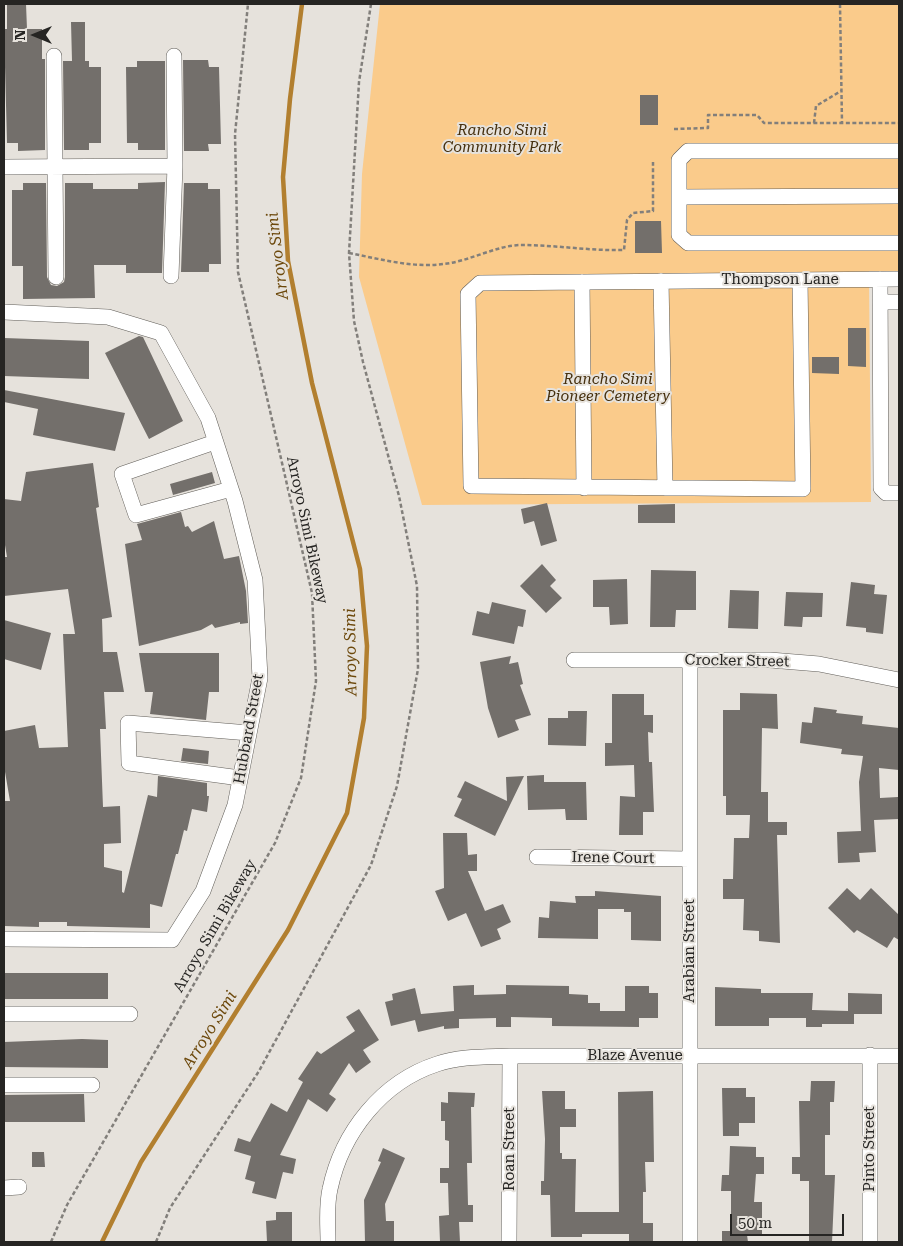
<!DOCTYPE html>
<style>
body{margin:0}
#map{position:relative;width:903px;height:1246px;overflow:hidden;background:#e6e2dc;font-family:"Roboto Serif",serif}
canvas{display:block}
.frame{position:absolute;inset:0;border:5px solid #262523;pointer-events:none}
.north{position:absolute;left:10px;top:10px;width:50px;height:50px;-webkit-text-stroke:4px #e6e2dc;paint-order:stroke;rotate:270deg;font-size:14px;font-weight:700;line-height:20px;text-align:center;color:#262523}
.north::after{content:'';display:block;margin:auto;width:18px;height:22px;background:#262523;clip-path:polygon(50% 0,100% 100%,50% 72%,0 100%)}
.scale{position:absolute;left:730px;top:1214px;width:114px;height:22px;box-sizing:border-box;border:2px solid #262523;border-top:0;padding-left:6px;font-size:15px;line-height:18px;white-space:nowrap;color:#262523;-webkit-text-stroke:4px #e6e2dc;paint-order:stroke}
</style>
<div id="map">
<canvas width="903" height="1246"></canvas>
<div class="frame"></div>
<div class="north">N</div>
<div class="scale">50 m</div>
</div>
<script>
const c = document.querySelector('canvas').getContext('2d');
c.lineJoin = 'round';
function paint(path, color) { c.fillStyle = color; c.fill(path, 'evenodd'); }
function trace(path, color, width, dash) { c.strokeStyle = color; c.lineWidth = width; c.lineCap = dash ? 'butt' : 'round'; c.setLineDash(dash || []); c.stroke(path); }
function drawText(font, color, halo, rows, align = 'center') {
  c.font = font + ' "Roboto Serif",serif'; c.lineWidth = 4; c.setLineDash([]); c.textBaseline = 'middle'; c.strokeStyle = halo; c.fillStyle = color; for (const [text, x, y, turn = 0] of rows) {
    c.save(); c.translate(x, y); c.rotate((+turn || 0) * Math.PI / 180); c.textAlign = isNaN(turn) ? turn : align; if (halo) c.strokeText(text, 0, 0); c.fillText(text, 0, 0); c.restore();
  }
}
paint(new Path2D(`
 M380,4H899V271H869L871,502L422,505L359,277L362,174Z`), '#facb8b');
trace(new Path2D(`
 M102,1242L141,1162L288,930L347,813L364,718L367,646L360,569L312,383L288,261L283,177L290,99L302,4`), '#b27f2f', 4.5);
paint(new Path2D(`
 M7,4H26L27,29H42V59H45V150L18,151V143H7L4,29H7Z
 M71,22H85V61H89V67H101V143H89V150H64L63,61H72Z
 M183,60H208L209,67H219L221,144H208L209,151H184Z
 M137,61H165V150H138V143H127L126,67H137Z
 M640,95H658V125H640Z
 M165,182L162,273H126V265H94L95,298L23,299V266H12V190H23V183H46L47,277L51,285L57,286L64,282L65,277V183H93V189H138V183Z
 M184,183H208V189H220L221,264H209V272H181Z
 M635,221H661L662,253H635Z
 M848,328H866V367L848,366Z
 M139,336L143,337L183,421L149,439L105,353Z
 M4,338L89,341V379L4,376Z
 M812,357H839V374L812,373Z
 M4,390L125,413L115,451L33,435L38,409L4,402Z
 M93,463L99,507L96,508L112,617L102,619L103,652H117L124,692H104L106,729H100L103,807L120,806L121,843L104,844V867L122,871V892L124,893L148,795L157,797L158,776L207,783V796H209L207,812L192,809L187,831L184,830L178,854H176L162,907L150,904V928L67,926V922H39V927L4,926V801H10L4,766V731L35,725L39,748L68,747L63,634H75L68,589L4,596V557H7L4,539V499L21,501L26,472Z
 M212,472L215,483L173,495L170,484Z
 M547,503L557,541L541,546L534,521L524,524L521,509Z
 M675,504V523H638V505Z
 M181,512L185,527L188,526L192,532L214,521L224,559L239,556L246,591L248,623L240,624V622L215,628L212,624L201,630L139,646L125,544L142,540L137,524Z
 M542,564L556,580L550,586L562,598L546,613L520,586Z
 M651,570L696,571V610H676L675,627H650Z
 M627,579L628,624L610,625L609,607H593V580Z
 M851,582L875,585L874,594L887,595L883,634L866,632V628L846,626Z
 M730,590L759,591L758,629L728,628Z
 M786,592L823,593L822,617H803L802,627L784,626Z
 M492,602L526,610L523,627L518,626L514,644L472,635L477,611L489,614Z
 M4,620L51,633L41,670L4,659Z
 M139,653H219V692H209L206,720L150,714L153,692H145Z
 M511,656L509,664L518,662L523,684L520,685L531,715L515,720L519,730L498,738L488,708L480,662Z
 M740,693L777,694L778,729L762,728L761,792H768V822H787V835H777L780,943L759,941V931L743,930L744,899H723V879H733L734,838H749L750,815H726V796H723V710H740Z
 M612,694H644V715H653V733L648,732L649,762H652L654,812H643V835H619L620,796L635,797L634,765L605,766V743H612Z
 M814,707L837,710L836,713L863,716L862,724L899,728V770L879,768L880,798L898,797L899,819L874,820L876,852L859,853L860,862L838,863L837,832L861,831L859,782L863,756L841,754L842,749L800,743L802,722L812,723Z
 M568,711H587L586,746L548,745V718H568Z
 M183,748L209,751L208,764L181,761Z
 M544,775V782H586L587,820H566L565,809L528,810L527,776Z
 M524,776L495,836L454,816L462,799L457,797L465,781L507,801L506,777Z
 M443,833H467L468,855L477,854V871H468L485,911L503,904L511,922L497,929L501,939L481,947L466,913L448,921L435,891L444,888Z
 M847,888L860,900L871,888L899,915V940L894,937L887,948L857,930L854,933L828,908Z
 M595,891L661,896V941L631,940V912H624V909H598V939L538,938L539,917L549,918L550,901L576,903L575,896H595Z
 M4,973H108V999H4Z
 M474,985V995L506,994V985L569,986V994L588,995V1003H600V1011H625V986H649V993H658V1018H639V1027L552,1026V1018L511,1017V1027H496V1018L459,1019V1028L444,1029V1026L418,1032L415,1020L391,1026L385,1002L393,1000L392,994L415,988L421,1014L454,1011L453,986Z
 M715,987L761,989V993H813L812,1010L848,1011V993L882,994V1014H854V1024H822V1027H806V1018H769V1026H715Z
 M359,1009L379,1040L363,1050L371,1062L356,1073L349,1063L329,1094L336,1099L327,1112L308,1099L280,1155L296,1159L293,1174L283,1172L276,1199L252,1193L255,1182L245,1179L251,1156L234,1151L238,1138L250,1142L271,1103L287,1112L303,1082L298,1079L317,1051L321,1054L355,1031L346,1017Z
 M82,1039L108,1040V1068L4,1067V1042Z
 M811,1081H835L834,1102H830V1135H825V1175H835L832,1242H809V1181H800V1174H792V1157H800L799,1101H810Z
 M722,1088H746V1097H755V1123H739V1136H723Z
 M542,1091H565V1109H576V1127H560V1153H562V1159H576L575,1212H619L618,1092L653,1091L654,1162H645L646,1192H643V1223H653V1242H629V1234H582V1237H551L550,1195H541V1181H544L545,1139Z
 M448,1092L475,1093L474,1107H471L472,1163H467L468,1205H473V1222H459L460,1242H440L439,1216L449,1215L448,1183H440V1168H449V1141L445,1140V1121H441V1102L448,1103Z
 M84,1094L85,1122H4V1095Z
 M730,1146L756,1147V1157H764V1174H756L754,1202H762V1235H747L748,1242H722V1231H731V1191H721L722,1175H729Z
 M383,1148L405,1158L385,1204L386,1221H394V1242H365L364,1200L381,1162L378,1161Z
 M32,1152H44L45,1167H32Z
 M276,1212H292V1242H267L266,1221L276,1220Z`), '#736f6b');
const minor = new Path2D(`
 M54,56L56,277
 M899,151H688L679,160V235L688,243H899
 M4,167L175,166
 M679,197L899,196
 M171,276L175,166L174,56
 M880,279L881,488L886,493H899
 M800,280L803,489L471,486L468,294L480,283L899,279
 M661,281L665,488
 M582,282L584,488
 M880,302H899
 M4,312L108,317L161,333L208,418L235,501L255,580L260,678L235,805L203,891L172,940L4,939
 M215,442L122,474L136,515L231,489
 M574,660H770L819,664L899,680
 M690,660V1242
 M240,778L129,763L128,723L249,733
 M537,857L690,859
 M4,1014H130
 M870,1055V1242
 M4,1085H92
 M4,1188L19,1187
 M328,1242C328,1225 326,1206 330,1189C342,1132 382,1082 437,1064C460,1056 485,1057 510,1056H899
 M509,1242L510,1056`);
trace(minor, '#615e59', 16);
trace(new Path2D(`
 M840,4L842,123
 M814,123L816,106L841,91
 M674,129L708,128V115H757L764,123H899
 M349,253C380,259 412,268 443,264C468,262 497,245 521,245C556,245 590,251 624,250L627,220L633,213L653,211V162
 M51,1242L67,1205L275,843L301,778L316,681L312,593L238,272L235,134L248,4
 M156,1242L170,1208L259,1071L371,865L397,786L418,669L417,586L399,496L363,362L354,321L349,253L359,82L371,4`), '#827f7b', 2.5, [4, 2.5]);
trace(minor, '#fff', 15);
drawText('italic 15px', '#46300e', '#e6e2dc', [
 ["Rancho Simi",502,131],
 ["Community Park",502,148],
 ["Rancho Simi",608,380],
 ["Pioneer Cemetery",608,397]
]);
drawText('15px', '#262523', '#e6e2dc', [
 ["Thompson Lane",780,280],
 ["Arroyo Simi Bikeway",307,530,78],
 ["Crocker Street",737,661,1],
 ["Hubbard Street",249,729,-80],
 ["Irene Court",613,858,1],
 ["Arroyo Simi Bikeway",215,926,-60],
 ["Arabian Street",690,951,-90],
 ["Blaze Avenue",635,1056],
 ["Roan Street",510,1149,-90],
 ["Pinto Street",870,1149,-90]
]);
drawText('italic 16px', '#6c480b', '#e6e2dc', [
 ["Arroyo Simi",278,256,-97],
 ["Arroyo Simi",351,652,-91],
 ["Arroyo Simi",210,1030,-58]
]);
</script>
